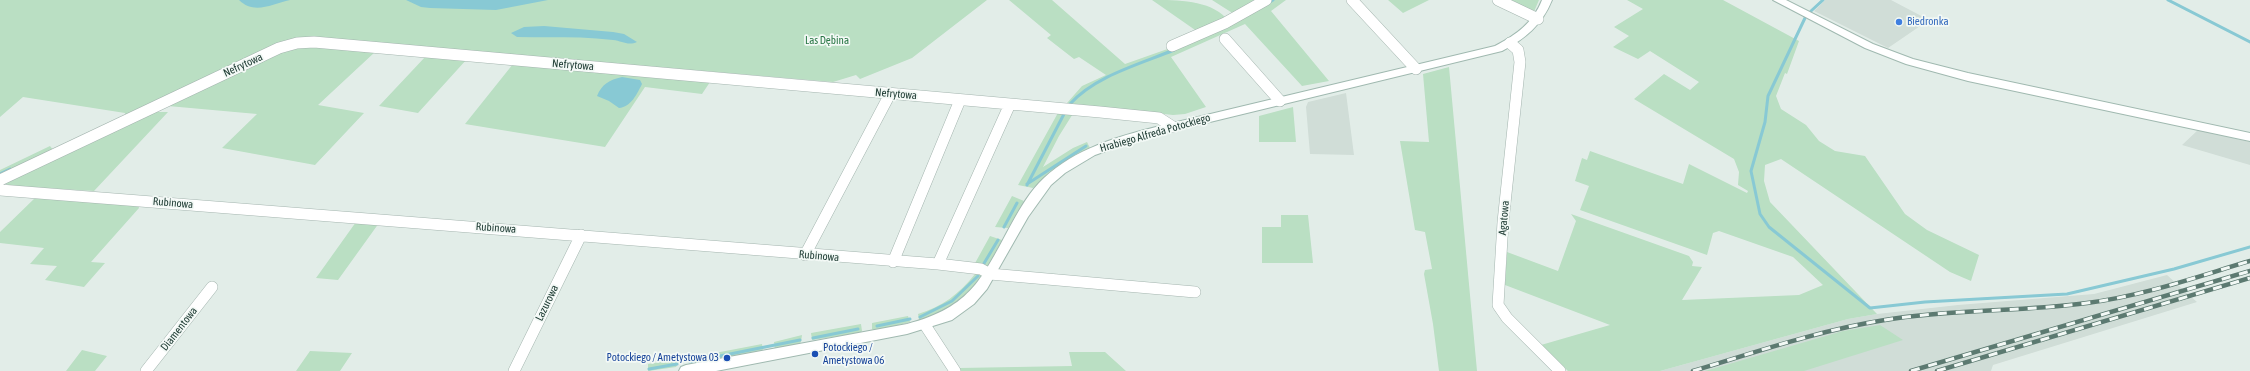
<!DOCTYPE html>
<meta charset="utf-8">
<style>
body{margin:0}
canvas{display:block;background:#e2ede8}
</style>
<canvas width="2250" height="371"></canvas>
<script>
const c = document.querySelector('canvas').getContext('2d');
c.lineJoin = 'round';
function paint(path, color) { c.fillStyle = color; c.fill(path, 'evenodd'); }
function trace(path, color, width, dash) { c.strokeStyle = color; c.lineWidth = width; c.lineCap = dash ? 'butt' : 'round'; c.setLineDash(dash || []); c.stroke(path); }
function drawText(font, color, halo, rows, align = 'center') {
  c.font = font + ' "Asap Condensed",sans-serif'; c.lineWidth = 3.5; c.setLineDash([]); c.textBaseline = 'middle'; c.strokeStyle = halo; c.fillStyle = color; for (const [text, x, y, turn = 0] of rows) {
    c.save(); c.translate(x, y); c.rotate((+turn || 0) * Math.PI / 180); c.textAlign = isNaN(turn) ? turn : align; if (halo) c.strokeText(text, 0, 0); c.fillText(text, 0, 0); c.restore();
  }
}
paint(new Path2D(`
 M1825,0H1891L1929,20L1888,48L1814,11Z
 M1346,93L1354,155L1310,154L1306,107L1308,102Z
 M2198,130L2250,142V165L2182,145Z
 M2167,275L2197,302L1993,365L1991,371H1660L1848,319L1877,314L1958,305L2094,294Z`), '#d0ddd7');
paint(new Path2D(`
 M0,0H987L912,58L860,79L856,75L833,82L306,37L125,119V113L23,97L0,117Z
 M1009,0H1052L1125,64L1176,46L1269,0H1286L1271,11L1329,81L1302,86L1245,24L1171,57L1206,107L1185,114L1173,115L1067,103L1082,86L1106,75L1079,57L1074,59L1047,38L1051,35Z
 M1152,0C1178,0 1209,0 1226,18L1198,32Z
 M1212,0H1260L1234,14Z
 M1388,0H1429L1403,13Z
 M1504,0H1539L1533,14Z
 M1627,0H1723L1799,41L1787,74L1785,73L1776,96L1781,109L1806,125L1819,141L1835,151L1865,156L1905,214L1927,230L1979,255L1971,281L1950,272L1781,159L1765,165L1764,181L1770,202L1877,314L1848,319L1660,371H1568L1541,345L1610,325L1505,285L1507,252L1558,271L1576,221L1571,214L1689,256L1693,262L1692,266L1702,267L1682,300L1799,295L1823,285L1793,257L1719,231L1713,233L1707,255L1580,210L1589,186L1575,181L1582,158L1587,160L1590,151L1683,184L1689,164L1747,193L1748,191L1738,185L1739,172L1734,159L1634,99L1664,74L1690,90L1699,82L1650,51L1638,59L1613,47L1629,36L1614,27L1643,9Z
 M299,45L375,52L318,105L364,113L315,165L222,148L257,114L168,106L282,50Z
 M426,56L467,59L418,113L379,106Z
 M513,64L710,82L702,94L645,87L605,147L465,124Z
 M1449,67L1477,371H1439L1433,324L1424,274L1425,270L1432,269L1425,232L1415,230L1400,141L1429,142L1423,74Z
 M1293,107L1296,142H1259V116Z
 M1059,111L1074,112L1059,136L1043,167L1073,148L1087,142L1090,148L1068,159L1033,188L1018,185Z
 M150,112H168L94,191L12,186L2,183Z
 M50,146L55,152L0,178V170Z
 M37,196L138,204L139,208L91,262L105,263L84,287L45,280L57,266L30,264L44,248L0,243V232Z
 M1012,196L1024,201L1008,228L995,227Z
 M1281,215H1308L1313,263H1262V227H1281Z
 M356,222L379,223L338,280L316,278Z
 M990,236L1002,240L988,266L974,265Z
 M975,274L981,275C979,294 938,313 923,320H919L918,314C942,307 959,294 975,274Z
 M908,316L910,322L876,331L872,329V323Z
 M861,324L862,331L860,333L812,340L811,333Z
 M1880,325L1903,340L1804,371H1705L1843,331Z
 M802,335L801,342L798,345L775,350L774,342Z
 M762,344L763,351L694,364L691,363L689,358Z
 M82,350L107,356L95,371H66Z
 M310,351L352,353L340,371H296Z
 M1069,352H1105L1126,371H961L959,368L1072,366Z
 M681,359L676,367L648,371V364Z`), '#badfc3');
paint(new Path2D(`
 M239,0H290C272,4 254,15 239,0Z
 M406,0H548L496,10L430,8L421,7Z
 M544,26L613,32L624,34L637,42C628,46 622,41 613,40C580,36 549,38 517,37L511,33L524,27Z
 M622,77L640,80L642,84C637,94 631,107 619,108L609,101L597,96C602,84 609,80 622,77Z`), '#88c9d4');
trace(new Path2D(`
 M2168,0L2250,42
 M1268,3L1273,0
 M1811,11L1823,0
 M1805,18L1768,96L1765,122L1751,171L1760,214L1769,227L1870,308L1925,302L2067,294L2174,269L2250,247
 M1070,104C1095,76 1140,64 1174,50
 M0,174L10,169
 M1027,184L1086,146
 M1027,185L1064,114
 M1004,227L1017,203
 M983,265L998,240
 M920,317L952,301L978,276
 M877,326L910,319
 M813,338L858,329
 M690,362L800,340
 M649,369L677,364`), '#88c9d4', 3);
const street = new Path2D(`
 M1352,0L1416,69
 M1498,0L1538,19
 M1225,39L1280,101
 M1510,43L1518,50L1520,62L1503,222L1498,305L1507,318L1560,371
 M1172,46L1225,23L1266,0
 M0,180L279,48L297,43L314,42L1100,112L1159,118L1173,127
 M0,190L938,264L981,269L990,274L1195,292
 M805,255L890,94
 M893,262L960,100
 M938,264L1010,104
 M925,325L955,371
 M146,371L212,287
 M514,371L581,235`);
const secondary = new Path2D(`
 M1542,0H1552C1542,25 1525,39 1502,51L1140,139L1095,155L1065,173L1051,185L1028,217L987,289L974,304L952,320L907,334L716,371H679L681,367L686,365L907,324C972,307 982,278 1012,223C1021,207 1030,191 1044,178C1075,149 1116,137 1156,127L1495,46C1516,35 1533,23 1542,0Z
 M1773,0H1786L1873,44L1913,59L1968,73L2250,133V141L1968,81L1906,64L1865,48Z`);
trace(street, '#a4b5af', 12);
trace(secondary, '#a0b9b0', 2);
trace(street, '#fff', 11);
paint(secondary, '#fff');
const rail = new Path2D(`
 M1693,371C1756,352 1820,330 1885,320C1952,309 2020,312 2087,303C2143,296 2196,277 2250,261
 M1911,371L2250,271
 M1937,371L2250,278`);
trace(rail, '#5c7a71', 4.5);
trace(rail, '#f3f9f6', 3, [9]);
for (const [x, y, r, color] of [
 [1899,22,4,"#3f7fe0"],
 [815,354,4,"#1a4fb4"],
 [727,358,4,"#1a4fb4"]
]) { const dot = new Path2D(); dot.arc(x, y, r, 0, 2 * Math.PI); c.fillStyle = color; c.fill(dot); trace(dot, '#f3f9f6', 1.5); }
drawText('11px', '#366cbe', '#f3f9f6', [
 ["Biedronka",1907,22]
], 'left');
drawText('11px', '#2a7746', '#f3f9f6', [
 ["Las Dębina",827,41]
]);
drawText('11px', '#213e36', '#f3f9f6', [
 ["Nefrytowa",243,65,-25],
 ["Nefrytowa",573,65,5],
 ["Nefrytowa",896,94,5],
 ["Hrabiego Alfreda Potockiego",1155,133,-16],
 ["Rubinowa",173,203,5],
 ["Agatowa",1504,218,-85],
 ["Rubinowa",496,228,4],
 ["Rubinowa",819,256,5],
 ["Lazurowa",547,303,-64],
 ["Diamentowa",179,329,-52]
]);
drawText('11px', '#164399', '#f3f9f6', [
 ["Potockiego /",823,348],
 ["Ametystowa 06",823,361],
 ["Potockiego / Ametystowa 03",719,358,"right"]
], 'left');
</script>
